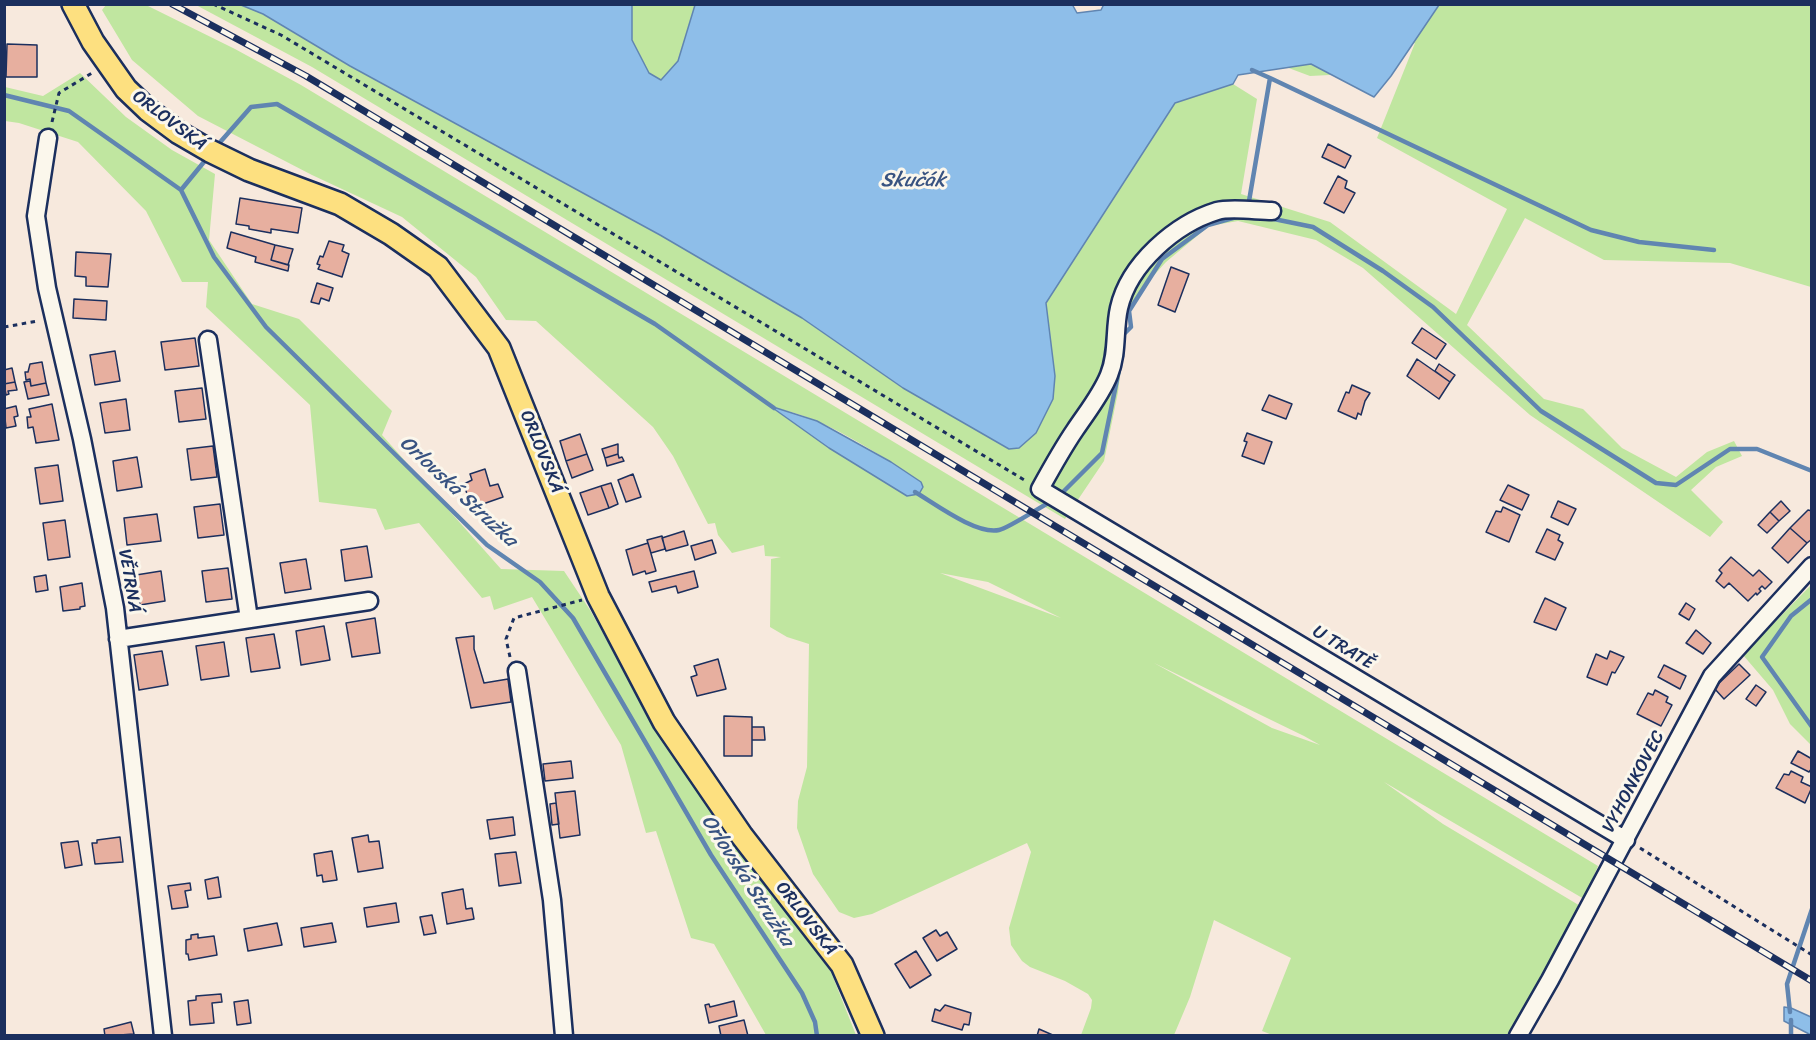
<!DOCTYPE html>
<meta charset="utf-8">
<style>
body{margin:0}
#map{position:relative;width:1816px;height:1040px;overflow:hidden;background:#f7e9dd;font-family:Sriracha,sans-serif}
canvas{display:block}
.frame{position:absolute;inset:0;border:6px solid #1b2f5e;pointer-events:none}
</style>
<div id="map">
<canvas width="1816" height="1040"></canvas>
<div class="frame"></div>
</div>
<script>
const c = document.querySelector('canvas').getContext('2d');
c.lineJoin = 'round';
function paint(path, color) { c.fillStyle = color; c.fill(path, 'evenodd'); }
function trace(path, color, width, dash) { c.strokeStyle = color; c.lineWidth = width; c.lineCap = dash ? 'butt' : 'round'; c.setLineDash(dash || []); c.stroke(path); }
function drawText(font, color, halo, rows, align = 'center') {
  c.font = font + ' Sriracha,sans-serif'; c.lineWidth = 6; c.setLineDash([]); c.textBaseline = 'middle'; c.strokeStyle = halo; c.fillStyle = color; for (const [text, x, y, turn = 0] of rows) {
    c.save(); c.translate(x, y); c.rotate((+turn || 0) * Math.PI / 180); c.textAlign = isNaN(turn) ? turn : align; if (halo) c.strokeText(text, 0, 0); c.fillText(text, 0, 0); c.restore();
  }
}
paint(new Path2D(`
 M106,5H146L235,49L301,85L1598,866L1584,899L1384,782L1443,824L1582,907L1511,1035L1275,1036L1262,1031L1291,958L1214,920L1190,997L1174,1035H1081L1091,1008L1092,1000L1088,994L1065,981L1030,967L1022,961L1011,945L1009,928L1031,852L1027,843L872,914L854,918L839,912L813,874L797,828L798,801L807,767L809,644L787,637L770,627L771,559L781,557L765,556L764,545L732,553L718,535L715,523L708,524L673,456L653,427L536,321L506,320L476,277L402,217L312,175L198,116L132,60L102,10ZM773,408C823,416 877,453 921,482L786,417ZM940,573L988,582L1061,618ZM1154,663L1304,736L1320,745L1272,728Z
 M196,5H241L263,14L350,66L660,235L802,318L903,388L1009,449L1048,323L1045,303L1175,103L1233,84L1257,99L1241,194L1330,222L1456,314L1507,209L1377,138L1415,43L1349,74L1310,76L1136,11L1124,5H1811V287L1730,263L1604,260L1525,218L1467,325L1544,399L1583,409L1622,448L1676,477L1707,452L1734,441L1742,456L1716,467L1691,490L1723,522L1710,537L1530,415L1363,268L1316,240L1238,221L1209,226L1166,262L1146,284L1128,312L1118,392L1104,461L1065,519L312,67Z
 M632,5H695L678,61L661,80L649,73L632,40Z
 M80,73L126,117L172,150L215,174L209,240L252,304L299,319L392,411L382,435L501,569L564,571L590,610L669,751L831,972L856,1035H766L714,944L691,938L656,831L646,833L621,745L532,597L494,610L490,596L482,598L419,523L385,530L376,509L319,502L310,405L206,307L208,282H182L146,211L78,142L19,123L5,121V87L43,96Z
 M1811,585V745L1790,724L1773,690L1743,655Z`), '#c0e6a0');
const water = new Path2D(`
 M1072,4L1077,13L1101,10L1104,4L1439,5L1391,76L1374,97L1311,64L1238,75L1233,84L1175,103L1046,303L1055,376L1053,399L1036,433L1019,448L1009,449L903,388L802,318L660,235L350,66L263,14L241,5H632V40L649,73L661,80L678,61L695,5Z
 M770,406L817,421L891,462L921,482L923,487L919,494L907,496L829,448Z
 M1784,1007L1791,1008L1811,1017V1035L1784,1021Z`);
paint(water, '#8ebee9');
trace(water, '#6085b1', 1.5);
trace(new Path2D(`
 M1270,78L1591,230L1639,242L1714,250
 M4,95L69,111L181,190L214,257L266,327L487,545L540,582L573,618L711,855L802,993L815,1022L817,1036
 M215,148L251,107L277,104L655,324L774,408
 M181,190L208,157
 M1248,207L1270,78L1252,70
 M1269,218L1313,227L1383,271L1433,307L1541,411L1656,483L1676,485L1730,449H1757L1812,471
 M1122,357L1123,335L1131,327L1129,311L1162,259L1208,225L1240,216
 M915,492C934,503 976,535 999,530C1009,528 1040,507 1052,501
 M1059,496L1102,453L1120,365
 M1812,599L1791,616L1762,657L1812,727
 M1790,1012L1787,984L1812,909
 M1791,1036V1020`), '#6085b1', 4.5);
const building = new Path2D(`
 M7,44L37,45V77H6Z
 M1328,144L1351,156L1345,168L1322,157Z
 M1338,176L1347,181L1345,188L1355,193L1344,213L1324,203Z
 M240,198L302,208L298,233L271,229V233L249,229V226L236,224Z
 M231,232L275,245L271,260L289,265L288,271L255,262L256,257L227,248Z
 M329,241L344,245L342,251L349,254L342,277L318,269L320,265L317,264L320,256L323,257Z
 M275,245L293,249L288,265L271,260Z
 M76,252L111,254L108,287L86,286V277L75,276Z
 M1171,267L1189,274L1175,312L1158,305Z
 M317,283L333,288L329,301L321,298L319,304L311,302Z
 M74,299L107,301L106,320L73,318Z
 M1422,328L1446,344L1436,359L1412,343Z
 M195,338L199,366L165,370L161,342Z
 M115,351L120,381L95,385L90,355Z
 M1417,359L1450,382L1439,399L1407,376Z
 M42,362L46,383L31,386L30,379L26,380L25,372H28L30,364Z
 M1439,364L1455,375L1450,382L1435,371Z
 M12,368L15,382L4,384V370Z
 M30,381L31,386L46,383L49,395L28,399L24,382Z
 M15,382L17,390L8,391L9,394L6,395L4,384Z
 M1352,385L1370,393L1365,401L1361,415L1358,413L1356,419L1338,411L1346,392L1349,393Z
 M202,388L206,419L179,422L175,391Z
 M1269,395L1292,404L1286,419L1262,410Z
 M126,399L130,430L105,433L100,403Z
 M52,404L59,440L36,443L33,427L28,428L27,417H31L29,409Z
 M16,406L18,416L14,417L16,426L6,428L4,409Z
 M1247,433L1272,442L1264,464L1242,456L1247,442L1244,441Z
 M580,434L587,454L566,461L560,441Z
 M618,444V454L605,458L602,449Z
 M213,446L217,477L191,480L187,449Z
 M587,454L593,470L572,478L566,461Z
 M618,454L619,458L622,457L624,461L607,466L605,458Z
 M137,457L142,487L117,491L113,461Z
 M58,465L63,501L40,504L35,468Z
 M485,469L490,486L498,484L503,497L480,505L479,501L470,504L464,484L472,480L470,474Z
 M633,474L641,497L626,502L618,480Z
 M611,483L618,504L609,508L601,486Z
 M1508,485L1529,495L1522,510L1500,500Z
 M601,486L609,508L588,515L580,493Z
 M1558,501L1576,509L1568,525L1551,517Z
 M1781,501L1790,511L1779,521L1770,512Z
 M220,504L224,535L198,538L194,507Z
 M1503,507L1520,515L1509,542L1486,532L1496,511L1501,512Z
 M1808,510L1812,511V539L1807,543L1790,528Z
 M1770,512L1779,521L1767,533L1758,525Z
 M157,514L161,541L127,545L124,518Z
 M65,520L70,557L48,560L43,523Z
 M1790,528L1807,543L1788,563L1772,548Z
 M1547,529L1560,535L1558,540L1563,543L1555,560L1536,552Z
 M684,531L688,545L666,551L662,538Z
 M662,536L665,549L651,553L647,540Z
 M712,540L716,553L695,560L691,546Z
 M648,543L656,571L646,574L645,571L633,575L626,550Z
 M367,546L372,577L345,581L341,550Z
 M1731,557L1753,576L1759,570L1772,582L1765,589L1762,586L1759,589L1761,591L1757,595L1756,593L1748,601L1729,583L1724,588L1716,581L1722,573L1719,570Z
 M306,559L311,589L285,593L280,563Z
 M228,568L232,599L206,602L202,571Z
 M161,571L165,601L140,605L136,575Z
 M694,571L698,587L678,593L676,586L652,592L649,582Z
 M46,575L48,590L36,592L34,577Z
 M82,583L85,606L80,607V609L63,611L60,587Z
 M1545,598L1566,608L1556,630L1534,622Z
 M1686,603L1695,609L1689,620L1679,614Z
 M375,618L380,653L352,657L346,623Z
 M324,626L330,660L301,665L296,631Z
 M1696,630L1711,643L1703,654L1686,643Z
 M274,634L280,668L251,672L246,638Z
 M474,636V649L484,683L508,679L511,702L471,708L456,638Z
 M224,642L229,676L201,680L196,646Z
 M162,651L168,685L139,690L134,655Z
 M1610,651L1624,657L1615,673L1612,672L1607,685L1587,677L1596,654L1607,659Z
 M718,659L726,689L697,696L691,677L697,675L694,666Z
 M1739,664L1750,675L1724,699L1714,688Z
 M1664,665L1686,676L1680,689L1658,677Z
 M1756,685L1766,692L1756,706L1746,699Z
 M1655,690L1668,697L1666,702L1672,705L1661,726L1637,714L1648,693L1653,695Z
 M724,716L752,717V756H724Z
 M752,727H764L765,740H752Z
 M1798,751L1812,759V768L1809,772L1791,763Z
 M571,761L573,778L545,781L543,764Z
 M1791,771L1803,777L1801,782L1812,787L1805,803L1776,788L1784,774L1789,775Z
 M575,791L580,835L560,838L555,793Z
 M556,803L559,824L552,825L550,804Z
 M513,817L515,835L490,839L487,820Z
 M368,835L369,842L379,841L383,868L358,872L352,838Z
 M120,837L123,862L95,864L92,843H97V840Z
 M78,841L82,865L65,868L61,843Z
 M332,851L337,880L323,882L322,875L317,876L314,854Z
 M516,852L521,883L499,886L495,854Z
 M218,877L221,897L208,899L205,880Z
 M190,883L191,890L185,891L188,907L172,909L168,886Z
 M463,889L466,909L472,908L474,919L447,924L442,893Z
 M396,903L399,922L367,927L364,908Z
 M432,915L436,933L424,935L420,917Z
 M277,923L282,945L248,951L244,929Z
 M332,923L336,942L304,947L301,928Z
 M936,930L940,936L947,932L957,949L937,961L923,938Z
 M198,934V938L214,936L217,955L189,960L188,954H186V940L191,939V935Z
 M916,951L931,975L910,988L895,964Z
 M221,994L222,1002L212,1003L214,1023L190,1025L188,1001L196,1000V996Z
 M248,1000L251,1023L237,1025L234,1002Z
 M734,1001L737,1016L709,1023L705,1005L709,1004L710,1007Z
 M945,1005L971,1013L969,1025L964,1024L962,1030L932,1021L935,1009L940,1011Z
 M744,1020L748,1036H721L719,1026Z
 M131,1022L134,1034L105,1036L104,1029Z
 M1039,1029L1055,1036H1037Z`);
paint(building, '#e7af9f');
trace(building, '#1b2f5e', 1.5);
const minor = new Path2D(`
 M48,138L36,216L47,288L82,439L115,608L163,1036
 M1272,211C1257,211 1230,207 1217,211C1175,224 1129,264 1119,308C1114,330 1118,353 1109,375C1101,395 1087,412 1075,430C1062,449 1051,469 1040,489L1626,840
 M208,340L249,619
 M118,639L369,601
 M517,671L552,900L564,1036
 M1518,1036L1550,980L1712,676L1812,566`);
const major = new Path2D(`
 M73,4L93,42L126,89L148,110L179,133L210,151L249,170L340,204L391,234L438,267L499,348L598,596L664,722L742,836L842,965L873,1036`);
trace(minor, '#1b2f5e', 21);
trace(major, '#1b2f5e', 26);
trace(new Path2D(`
 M213,4L281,35L1026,481
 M52,122L59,93L92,73
 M4,327L38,321
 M510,657L506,639L514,618L582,600
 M1640,848L1812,955`), '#1b2f5e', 3, [4.5, 4.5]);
trace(minor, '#fbf7ec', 16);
trace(major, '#fde080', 21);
const rail = new Path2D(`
 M172,4L306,76L1812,981`);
trace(rail, '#1b2f5e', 7);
trace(rail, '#fbf7ec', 4.5, [14]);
drawText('18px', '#1b2f5e', '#fbf7ec', [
 ["ORLOVSKÁ",169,121,37],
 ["ORLOVSKÁ",541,452,68],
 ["VĚTRNÁ",129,581,80],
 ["U TRATĚ",1343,648,31],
 ["VYHONKOVEC",1634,782,-62],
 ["ORLOVSKÁ",806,919,52]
]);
drawText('italic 20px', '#385381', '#fbf7ec', [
 ["Skučák",913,181],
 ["Orlovská Stružka",458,492,43],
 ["Orlovská Stružka",747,881,57]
]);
</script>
